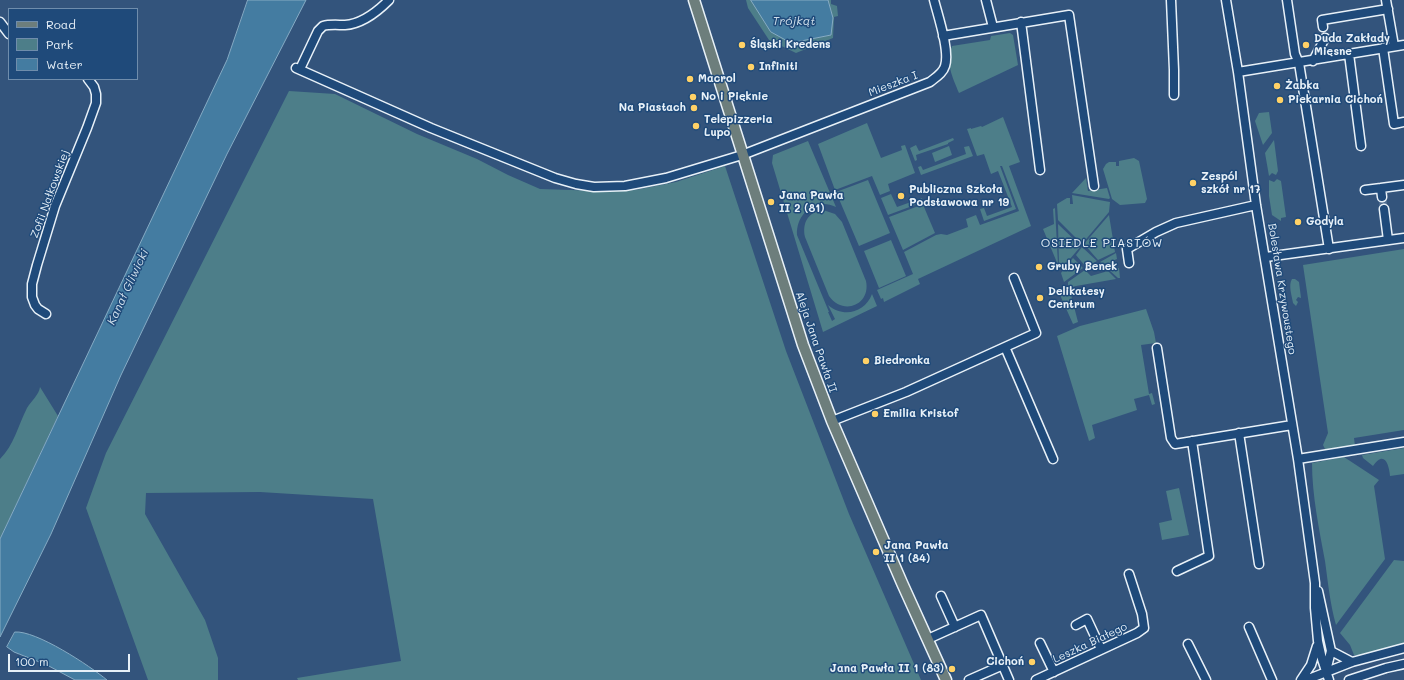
<!DOCTYPE html>
<meta charset="utf-8">
<style>
body{margin:0}
#map{position:relative;width:1404px;height:680px;overflow:hidden;background:#33547c;font-family:Mali,sans-serif}
canvas{display:block}
.legend{position:absolute;left:8px;top:8px;width:130px;height:72px;box-sizing:border-box;background:#1f4a7a;border:1px solid #6f8dac;margin:0;padding:5px 7px;list-style:none;font-size:12px;color:#e8f1f8}
.legend li{display:flex;align-items:center;gap:8px;height:20px}
.legend b{width:20px;border:1px solid #6f8dac}
.scale{position:absolute;left:8px;top:654px;width:122px;height:18px;box-sizing:border-box;border:2px solid #e8f1f8;border-top:0;padding-left:5px;font-size:12px;line-height:14px;white-space:nowrap;color:#e8f1f8;-webkit-text-stroke:3px #1f4a7a;paint-order:stroke}
</style>
<div id="map">
<canvas width="1404" height="680"></canvas>
<ul class="legend">
<li><b style="height:5px;background:#6d7e7c"></b>Road</li>
<li><b style="height:11px;background:#4d7e89"></b>Park</li>
<li><b style="height:11px;background:#447ca1"></b>Water</li>
</ul>
<div class="scale">100 m</div>
</div>
<script>
const c = document.querySelector('canvas').getContext('2d');
c.lineJoin = 'round';
function paint(path, color) { c.fillStyle = color; c.fill(path, 'evenodd'); }
function trace(path, color, width, dash) { c.strokeStyle = color; c.lineWidth = width; c.lineCap = dash ? 'butt' : 'round'; c.setLineDash(dash || []); c.stroke(path); }
function drawText(font, color, halo, rows, align = 'center') {
  c.font = font + ' Mali,sans-serif'; c.lineWidth = 3; c.setLineDash([]); c.textBaseline = 'middle'; c.strokeStyle = halo; c.fillStyle = color; for (const [text, x, y, turn = 0] of rows) {
    c.save(); c.translate(x, y); c.rotate((+turn || 0) * Math.PI / 180); c.textAlign = isNaN(turn) ? turn : align; if (halo) c.strokeText(text, 0, 0); c.fillText(text, 0, 0); c.restore();
  }
}
paint(new Path2D(`
 M746,0H831V4L837,6L838,16L834,17L833,38L796,53L769,40L748,8Z
 M1010,33L1013,35L1018,65L959,93C953,78 945,63 952,46L990,40L991,36Z
 M289,91L335,94L417,134L477,159L508,175L540,189L602,191L635,190L676,182L725,166L786,351L849,514L921,680H298L297,678L401,661L373,499L260,492L146,493L145,514L205,620L218,658V680H148L86,508L106,453Z
 M1269,112L1272,133L1263,145L1255,121L1259,113Z
 M1003,117L1020,162L1009,166L1031,226L918,279L920,284L884,302L883,298L881,299L877,290L913,274L904,252L936,235L941,234L947,235L968,227L966,219L976,215L980,225L1019,211L1002,166H1000L1016,209L984,221L980,209L984,208L987,216L1012,207L998,171L991,174L984,154L977,156L967,129L971,128V129L981,126L982,127Z
 M867,123L881,158L902,150L901,146L905,145L915,173L888,184L890,191L880,195L872,176L835,190L818,144Z
 M953,138L954,140L948,143V144L916,155L917,160L915,161L910,148L916,145L919,151Z
 M1274,140L1278,171L1276,175L1272,173L1269,176L1265,153Z
 M808,141L836,207C815,197 796,214 797,235L829,312H828L832,321L835,319L828,305C843,318 865,313 872,294L877,306L823,332L772,163L773,155Z
 M949,146L952,155L935,162L932,153Z
 M969,146L973,156L921,175L918,167L921,166L923,170L966,154L964,147Z
 M1134,158L1139,161L1147,199L1145,203L1120,205L1112,199L1103,169L1106,164L1109,162H1116V166H1119V161Z
 M1086,178L1088,191L1107,188L1110,198L1109,199L1072,193Z
 M1277,179L1281,181L1286,217L1281,218V221L1272,215L1269,196V180L1274,182Z
 M868,180L890,233L859,246L836,192Z
 M891,194L897,207L922,198L923,202L888,215L881,198Z
 M1072,195L1110,202L1109,212L1082,244L1058,220L1057,204L1067,198H1070V204H1073Z
 M924,204L925,206L924,207L935,233L903,250L889,217Z
 M1055,208L1058,264V265L1043,229L1054,224L1053,209Z
 M823,210L835,214L842,222L866,281C871,305 843,316 829,296L805,237C802,223 808,212 823,210Z
 M1109,215L1115,252L1098,260L1084,244Z
 M1058,224L1081,246L1063,267L1059,265Z
 M891,240L906,276L879,288L864,251Z
 M1082,247L1097,261L1086,267L1076,255Z
 M1404,249V430L1354,438L1355,446L1327,451L1325,449L1323,445L1328,433L1303,265Z
 M1116,253L1117,259L1112,261L1114,269L1119,268L1120,278H1118L1100,262Z
 M1073,258L1083,268L1064,282L1061,273Z
 M1085,270L1091,276L1108,271L1116,279L1076,286L1072,287L1068,285V282Z
 M1292,279H1295L1299,282L1301,298L1298,297L1296,300L1298,302L1296,306L1293,303C1292,296 1288,285 1292,279Z
 M1070,291L1078,322L1073,324L1060,295Z
 M1146,309L1154,332L1156,343L1141,345L1149,394L1152,393L1155,404L1152,405L1149,395L1134,399L1137,410L1092,425L1095,438L1089,441L1057,336L1080,326Z
 M40,387L58,416L0,539V459C14,445 18,426 27,408C31,401 39,395 40,387Z
 M1404,448V474L1390,476C1389,464 1384,450 1373,466L1363,458L1362,455Z
 M1344,457L1379,480L1374,486L1385,559L1336,625C1330,604 1328,582 1325,561C1319,529 1312,495 1312,463Z
 M1179,488L1189,535L1162,540L1159,523L1172,520L1166,491Z
 M1394,560L1404,561V644L1360,655H1354L1350,645L1340,633Z`), '#4d7e89');
const water = new Path2D(`
 M248,0H306L227,154L121,375L51,534L0,637V539L227,60Z
 M751,0H828L833,18L831,35L791,43L771,32Z
 M15,632C36,630 90,666 107,680H75L47,665L14,652L7,647Z`);
paint(water, '#447ca1');
trace(water, '#86abc4', 1);
trace(new Path2D(`
 M1382,197L1384,209`), '#4e6c8f', 8, [8, 4]);
const minor = new Path2D(`
 M986,0L993,27
 M1171,0L1174,70V95
 M1226,0L1238,72L1256,205L1298,459L1315,583V608L1318,641L1322,659L1329,680
 M1287,0L1295,54L1299,63L1329,249
 M1386,0L1394,46
 M0,22L9,34
 M1021,22L1040,170
 M1323,27L1322,20L1388,9
 M943,36L1069,15L1094,186
 M1383,48L1394,124L1404,122
 M1349,54L1361,146
 M1313,61L1325,38
 M296,68L431,128L555,178L576,184L594,187L625,186L666,178L742,155L930,82C936,77 943,73 945,66C950,51 938,16 934,0
 M300,69L318,31L323,26C330,24 338,25 345,25C362,24 378,11 389,0
 M1238,72L1404,45
 M1365,190L1381,188
 M1382,197L1381,188L1404,185
 M1384,209L1388,240
 M1266,257L1404,238
 M1129,263L1127,249L1156,232L1176,223L1256,205
 M46,314L38,309L35,305L32,297V284L37,265L55,206L87,128L96,103V94L94,87L88,79
 M1005,347L1053,459
 M1157,348L1171,438L1175,444L1292,425
 M832,421L906,392L1036,333L1014,278
 M1239,433L1259,564
 M1298,459L1404,442
 M1177,571L1209,556L1192,441
 M1318,591L1331,651L1326,671
 M941,596L955,627
 M1076,625L1087,619L1101,649
 M1249,627L1272,680
 M928,639L981,615L1009,680
 M1040,643L1054,672
 M1188,644L1206,680
 M1331,651L1352,662
 M969,680L1003,665
 M1036,680L1137,633L1144,628L1142,614L1129,574
 M1301,680L1311,665L1317,646
 M1306,680L1352,662L1404,648
 M1349,680L1386,668L1404,664`);
const major = new Path2D(`
 M694,0L803,345L832,421L902,583L946,680`);
trace(minor, '#e8f1f8', 11);
trace(major, '#e8f1f8', 13);
trace(minor, '#1f4a7a', 8);
trace(major, '#6d7e7c', 10);
for (const [x, y, r, color] of [
 [742,45,4,"#ffd166"],
 [1306,45,4,"#ffd166"],
 [751,67,4,"#ffd166"],
 [690,79,4,"#ffd166"],
 [1277,86,4,"#ffd166"],
 [693,97,4,"#ffd166"],
 [1280,100,4,"#ffd166"],
 [694,108,4,"#ffd166"],
 [696,126,4,"#ffd166"],
 [1193,183,4,"#ffd166"],
 [901,196,4,"#ffd166"],
 [771,202,4,"#ffd166"],
 [1298,222,4,"#ffd166"],
 [1039,267,4,"#ffd166"],
 [1040,298,4,"#ffd166"],
 [866,361,4,"#ffd166"],
 [875,414,4,"#ffd166"],
 [876,552,4,"#ffd166"],
 [1032,662,4,"#ffd166"],
 [952,669,4,"#ffd166"]
]) { const dot = new Path2D(); dot.arc(x, y, r, 0, 2 * Math.PI); c.fillStyle = color; c.fill(dot); trace(dot, '#1f4a7a', 1.5); }
drawText('bold 11px', '#e8f1f8', '#1f4a7a', [
 ["Duda Zakłady",1314,39],
 ["Mięsne",1314,52],
 ["Śląski Kredens",750,45],
 ["Infiniti",759,67],
 ["Macrol",698,79],
 ["Żabka",1285,86],
 ["No i Pięknie",701,97],
 ["Piekarnia Cichoń",1288,100],
 ["Na Piastach",686,108,"right"],
 ["Telepizzeria",704,120],
 ["Lupo",704,133],
 ["Zespól",1201,177],
 ["szkół nr 17",1201,190],
 ["Publiczna Szkoła",909,190],
 ["Podstawowa nr 19",909,203],
 ["Jana Pawła",779,196],
 ["II 2 (81)",779,209],
 ["Godyla",1306,222],
 ["Gruby Benek",1047,267],
 ["Delikatesy",1048,292],
 ["Centrum",1048,305],
 ["Biedronka",874,361],
 ["Emilia Kristof",883,414],
 ["Jana Pawła",884,546],
 ["II 1 (84)",884,559],
 ["Cichoń",1024,662,"right"],
 ["Jana Pawła II 1 (83)",944,669,"right"]
], 'left');
drawText('11px', '#e8f1f8', '#1f4a7a', [
 ["Mieszka I",893,84,-21],
 ["Zofii Nałkowskiej",50,194,-70],
 ["Bolesława Krzywoustego",1282,289,81],
 ["Aleja Jana Pawła II",816,342,71],
 ["Leszka Białego",1090,643,-25]
]);
drawText('italic 12px', '#cfdfeb', '#1f4a7a', [
 ["Trójkąt",794,21],
 ["Kanał Gliwicki",128,287,-65]
]);
c.letterSpacing = '1px';
drawText('12px', '#e8f1f8', '#1f4a7a', [
 ["OSIEDLE PIASTÓW",1102,243]
]);
c.letterSpacing = '0px';
</script>
